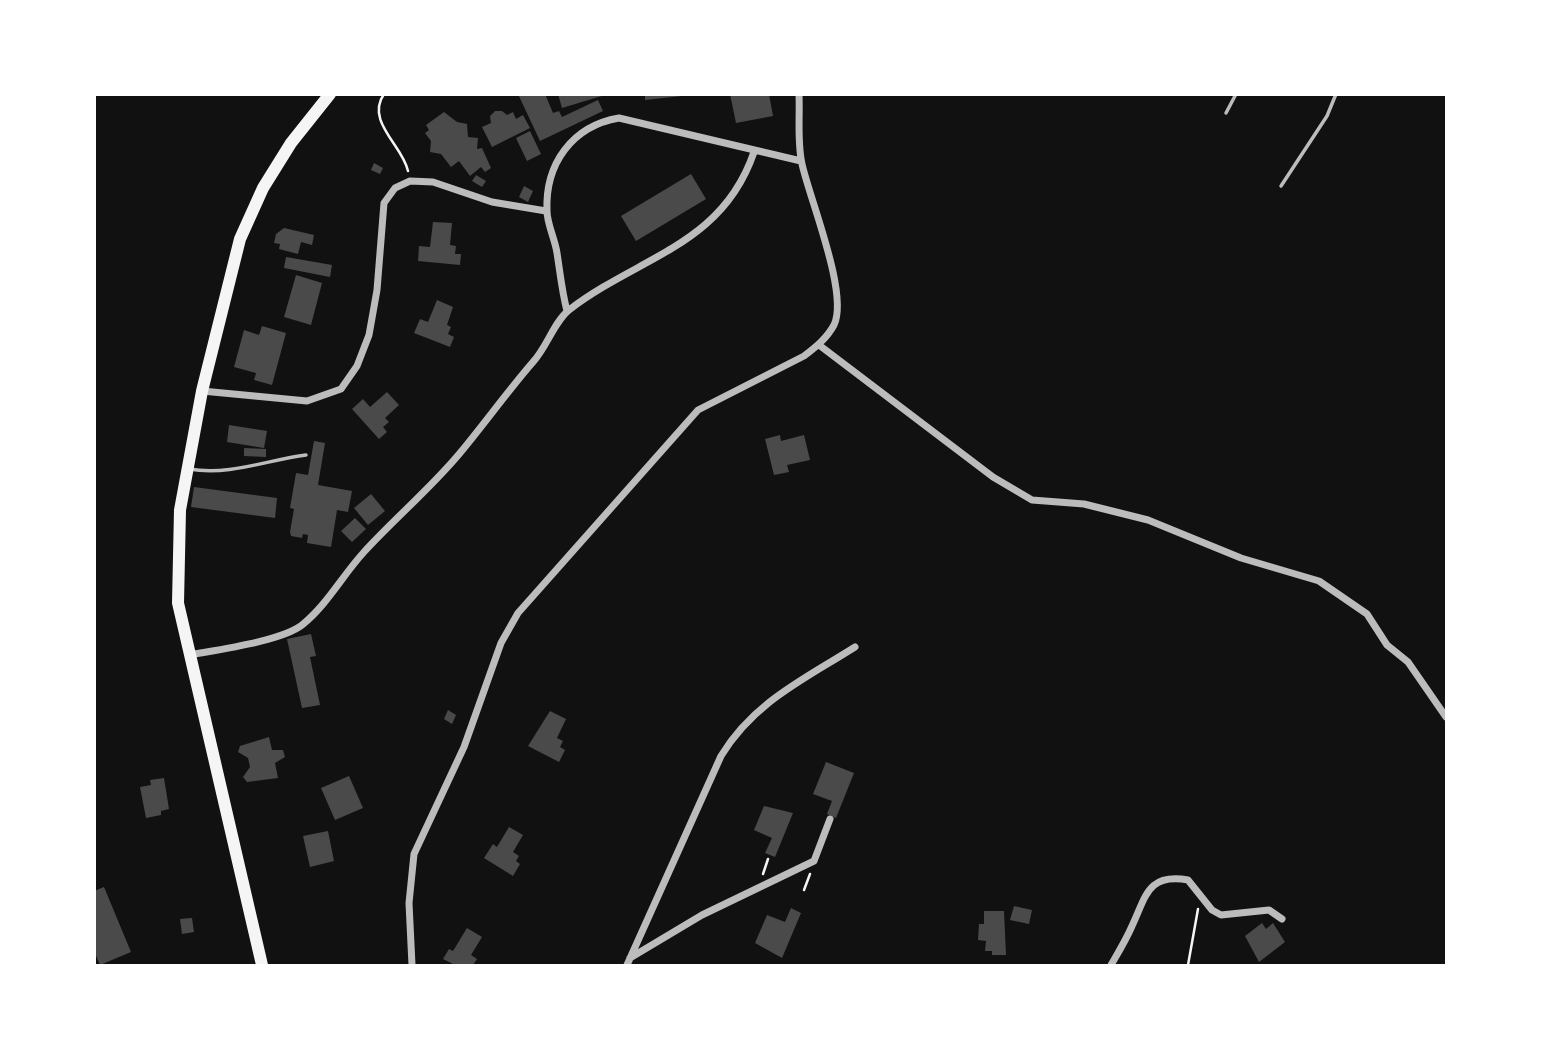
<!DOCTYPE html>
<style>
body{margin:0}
#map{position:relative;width:1541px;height:1060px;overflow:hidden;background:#111;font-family:Signika,sans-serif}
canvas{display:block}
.frame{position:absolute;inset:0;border:96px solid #fff;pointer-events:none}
</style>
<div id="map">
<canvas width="1541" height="1060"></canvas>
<div class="frame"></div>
</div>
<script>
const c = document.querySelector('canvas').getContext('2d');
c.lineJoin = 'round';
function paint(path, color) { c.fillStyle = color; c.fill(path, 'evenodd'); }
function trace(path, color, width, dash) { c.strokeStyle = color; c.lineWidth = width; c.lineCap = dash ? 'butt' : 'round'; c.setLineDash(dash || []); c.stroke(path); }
paint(new Path2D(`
 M518,94H545L553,113L559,111L562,117L598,100L603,111L540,141Z
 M558,94H605V95L562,108Z
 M645,94H682V96L645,100Z
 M730,94H769L773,116L736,123Z
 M495,111H502L507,115L513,112L516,119L523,115L530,128L492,147L482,127L491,123L490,116Z
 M444,112L457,122L467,124L468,137L478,138L477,149L482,148L491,168L485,172L481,167L470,176L459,161L451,167L441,154L430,152L431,141L425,133L429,130L426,125Z
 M530,131L541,154L527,161L516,138Z
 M374,163L383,168L380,174L371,170Z
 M691,174L706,199L636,241L621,216Z
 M476,175L486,181L482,187L472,181Z
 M524,186L533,191L528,202L519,197Z
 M433,222L452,223L450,245L456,246L455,254H461L460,265L418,261L419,246L430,247Z
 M284,228L314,235L312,245L301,242L298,254L279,249L280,244L274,243L276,234Z
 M286,257L332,265L330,277L284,268Z
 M296,275L322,283L311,325L284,317Z
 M437,300L453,307L447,325L451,327L448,334L454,337L450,347L414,333L420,319L428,322Z
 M262,326L286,333L272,385L254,380L256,373L234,367L244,330L259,335Z
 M387,392L399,405L385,418L389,422L383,427L387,432L379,439L352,409L363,399L370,407Z
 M229,425L267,431L264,448L227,442Z
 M780,435L781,441L804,435L810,460L787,465L789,472L774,475L765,439Z
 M314,441L325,443L318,485L352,491L348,512L337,510L331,547L307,543L308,535L303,534L302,538L291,536L290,532L294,509L290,508L296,473L308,475Z
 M244,448L266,449V457L244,456Z
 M194,487L277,498L275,518L191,507Z
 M371,494L385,511L368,525L354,508Z
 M355,518L366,529L352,542L341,531Z
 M311,634L316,656L310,657L320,705L302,708L287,639Z
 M448,710L456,715L452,724L444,719Z
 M550,711L566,719L557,738L563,741L560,747L565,750L559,762L528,746Z
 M269,737L272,750H283L285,757L275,763L278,778L247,782L243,777L250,767L248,758L238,752L240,746Z
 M826,762L854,773L836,818L827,814L832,801L813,794Z
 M349,776L363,808L335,820L321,788Z
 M164,778L169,809L161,811V815L146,818L140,787L151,785L150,780Z
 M764,806L793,813L775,857L765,853L772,838L754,830Z
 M509,827L523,835L513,852L519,856L516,861L520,864L513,876L484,858L493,844L497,847Z
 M328,831L334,861L310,867L303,836Z
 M104,887L131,952L100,965L94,951V891Z
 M1014,906L1032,910L1029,924L1010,920Z
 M791,908L801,913L782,958L755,943L767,915L785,922Z
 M984,911H1004L1006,955H992V951H985L986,941L978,940L979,924H984Z
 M192,918L194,932L182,934L180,919Z
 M1262,923L1266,929L1273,923L1285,942L1259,962L1245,936Z
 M467,928L482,937L471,955L477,959L473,965H455L443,959L449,949L453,951Z`), '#4a4a4a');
trace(new Path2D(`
 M384,94C365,121 403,146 408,171
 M763,874L768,859
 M804,890L810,874
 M1188,965L1198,909`), '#f5f5f5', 2.5);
trace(new Path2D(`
 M1226,113L1236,94
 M1281,186L1327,116L1336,94
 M189,469C230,476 267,460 306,455`), '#bcbcbc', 3.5);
trace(new Path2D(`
 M567,311C562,292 560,272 557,253C555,239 547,224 547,211C545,164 572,126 619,118L801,161
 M819,345L993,477L1032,500L1084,504L1148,520L1241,558L1319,581L1367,614L1387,645L1408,662L1446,717
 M202,391L307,401L341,389L357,366L369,335L377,290L384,203L395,188L410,181L433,182L492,202L546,211
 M189,655C216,650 282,641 302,625C327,605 342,576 364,552C394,519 431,488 460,453C485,423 507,392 533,362C547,347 554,322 569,310C639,256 722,246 754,152
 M630,958L702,915L814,861L830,819
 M412,965L409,903L414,854L464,747L501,643L518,613L698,410L804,356C816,347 827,338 834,325C849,294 810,200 802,164C797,142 800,117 799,94
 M627,965L721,756C754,702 803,680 855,647
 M1111,965C1118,953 1126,940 1132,926C1146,897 1147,873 1188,880L1212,910L1221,915L1269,910L1282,919`), '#bcbcbc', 7);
trace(new Path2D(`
 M262,965L178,603L180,510L202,391L240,239L263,188L291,143L330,94`), '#f5f5f5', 12);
</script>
